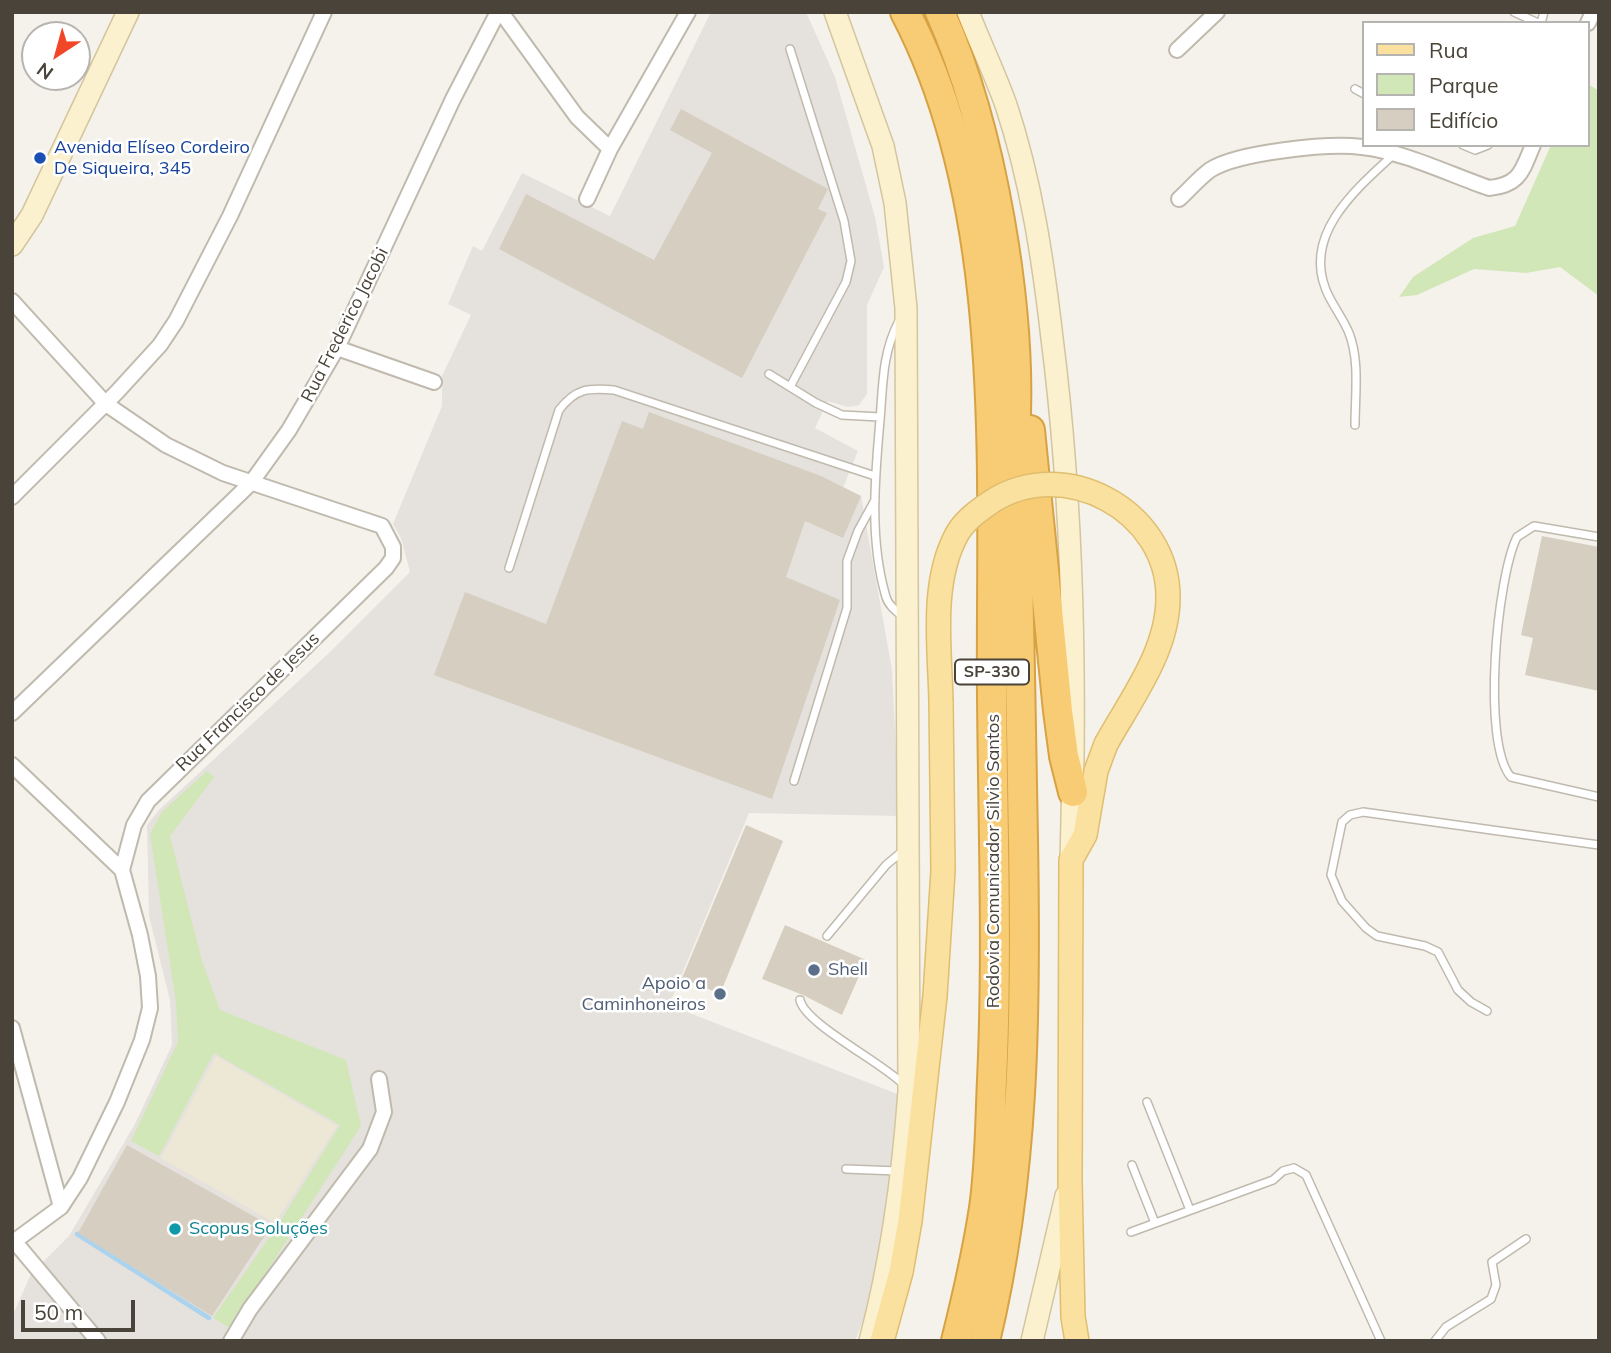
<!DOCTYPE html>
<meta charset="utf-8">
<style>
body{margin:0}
#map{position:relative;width:1611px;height:1353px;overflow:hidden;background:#f5f2ec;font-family:Mulish,sans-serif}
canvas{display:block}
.frame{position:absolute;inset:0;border:14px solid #494339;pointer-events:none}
.legend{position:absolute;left:1362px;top:21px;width:228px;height:126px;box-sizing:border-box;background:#fff;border:2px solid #b6b4b0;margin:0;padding:9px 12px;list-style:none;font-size:21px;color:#494339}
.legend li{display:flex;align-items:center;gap:14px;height:35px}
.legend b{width:35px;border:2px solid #b6b4b0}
.north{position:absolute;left:21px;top:21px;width:70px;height:70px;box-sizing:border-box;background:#fff;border:2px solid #b6b4b0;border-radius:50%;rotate:216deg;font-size:19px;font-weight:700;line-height:28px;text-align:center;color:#494339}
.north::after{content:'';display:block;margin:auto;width:24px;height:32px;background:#f14627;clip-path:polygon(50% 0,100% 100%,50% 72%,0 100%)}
.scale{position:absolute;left:21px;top:1300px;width:114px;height:32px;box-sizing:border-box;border:4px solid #494339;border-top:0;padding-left:9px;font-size:21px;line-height:24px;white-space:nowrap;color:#494339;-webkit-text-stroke:5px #fff;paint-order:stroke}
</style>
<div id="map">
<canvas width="1611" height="1353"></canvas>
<div class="frame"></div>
<ul class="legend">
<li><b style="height:9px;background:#fae1a0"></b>Rua</li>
<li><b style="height:19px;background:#d1e7b7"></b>Parque</li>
<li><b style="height:19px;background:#d6cec1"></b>Edifício</li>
</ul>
<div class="north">N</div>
<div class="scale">50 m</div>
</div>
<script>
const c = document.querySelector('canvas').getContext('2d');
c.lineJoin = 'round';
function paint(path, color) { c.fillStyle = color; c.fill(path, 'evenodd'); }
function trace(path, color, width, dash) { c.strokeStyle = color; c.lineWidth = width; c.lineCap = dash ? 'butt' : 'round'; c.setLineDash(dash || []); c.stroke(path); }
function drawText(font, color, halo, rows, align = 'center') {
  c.font = font + ' Mulish,sans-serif'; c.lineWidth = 5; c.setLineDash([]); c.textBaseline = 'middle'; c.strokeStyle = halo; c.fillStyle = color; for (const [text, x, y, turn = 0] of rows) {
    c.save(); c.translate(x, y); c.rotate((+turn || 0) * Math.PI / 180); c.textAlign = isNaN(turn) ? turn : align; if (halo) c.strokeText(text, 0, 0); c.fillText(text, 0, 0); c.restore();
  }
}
paint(new Path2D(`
 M711,12H806L835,77L875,217L884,267L867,305V394L859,405L848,407L828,401L815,428L858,451L843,488L861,496L892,670L899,811V816L749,813L669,1005L900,1095L874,1294L855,1341H12V1317L31,1274L69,1236L135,1124L172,1045L170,1000L149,916L147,825L159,810L330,652L410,572L401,538L393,524L442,406V376L471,315L448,304L473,246L482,251L522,173L610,216Z`), '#e5e1dd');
paint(new Path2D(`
 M216,1056L337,1126L275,1223L161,1158Z`), '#ede7d6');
paint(new Path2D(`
 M1588,84L1599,91V296L1560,267L1526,273L1474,269L1417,295L1399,297L1413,277L1473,238L1515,226L1551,145H1588Z
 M207,771L214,777L170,836L202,961L220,1010L346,1060L361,1126L230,1328L213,1318L276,1228L340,1125L214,1053L159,1156L131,1141L178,1042L176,1002L150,834L162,812Z`), '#d1e7b7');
trace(new Path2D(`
 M77,1234L209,1318`), '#acd3ee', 4.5);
paint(new Path2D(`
 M681,109L828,189L818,209L827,213L742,378L499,249L526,194L654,260L712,153L670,130Z
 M649,412L821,476L861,496L843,538L805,521L786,577L840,600L772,799L434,675L465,592L546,624L622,421L643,429Z
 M1542,536L1599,547V691L1525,675L1533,638L1521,635Z
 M746,825L783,841L720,994L682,978Z
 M785,925L866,960L842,1015L803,995L762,979Z
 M127,1145L271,1226L212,1316L78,1233Z`), '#d6cec1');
const lane = new Path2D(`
 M1514,12L1538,23
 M1541,23L1544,12
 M1355,89L1364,94
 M1463,145L1475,150L1488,145
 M899,321C882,353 883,385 880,420C875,477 869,540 886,597C888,605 896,611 903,617
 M769,374L816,403L842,415L880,417
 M790,387L846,282L851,261L844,221L790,49
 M1355,425C1355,395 1360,361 1349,333C1343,318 1332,305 1326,290C1303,234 1356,189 1393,155
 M1599,537L1534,526L1517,537C1497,577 1481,743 1511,777L1599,797
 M509,568L559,410C576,388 588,388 614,390L875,476
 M794,781L847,608V561L858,531L875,500
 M827,936L886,865L904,850
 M800,1000C805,1024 883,1063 904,1085
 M1487,1011L1471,1002L1458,990L1438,952L1425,946L1377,936L1366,928L1342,901L1331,875L1342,822L1350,815L1363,812L1599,845
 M1147,1102L1190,1210
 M1132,1165L1155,1223
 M846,1169L897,1171
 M1131,1232L1273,1180L1283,1171L1294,1168L1306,1175L1381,1341
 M1435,1341L1446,1327L1491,1299L1496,1285L1492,1262L1526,1239`);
const street = new Path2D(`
 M501,12L577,117L610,149
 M1588,23L1593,12
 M1177,50L1217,12
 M587,199L610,149L688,12
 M1179,199C1189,190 1199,178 1210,170C1238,152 1329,143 1362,147C1402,151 1451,175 1489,188C1520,185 1522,171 1533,145
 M12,301L106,404L166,445L223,473L382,526L393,547V558L386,568L148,801L134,825L122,870
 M337,348L434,382
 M12,497L117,392L160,345L176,321L230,216L324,12
 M12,713L251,483L289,430L337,348L453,99L498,12
 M12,765L122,870L140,935L148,976L150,1008L142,1040L117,1102L80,1178L61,1207L12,1243
 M12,1028L61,1207
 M15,1242L98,1341
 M231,1341L250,1309L370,1149L384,1112L379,1079`);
const secondary = new Path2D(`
 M835,12L883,146L895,203L906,308L909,1091C903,1176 892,1258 870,1341
 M968,12C980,43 995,74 1006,105C1031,180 1043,260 1052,338C1074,511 1076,686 1071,860
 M12,245L32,215L128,12
 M1032,1341L1066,1196`);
const primary = new Path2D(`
 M882,1341L901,1272L910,1221L935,996L943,871L941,702
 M1077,1341L1073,1317L1070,1182L1071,860L1085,835L1096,771L1106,744`);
const highway = new Path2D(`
 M905,12C1010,212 990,477 992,696C993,824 998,952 992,1080C990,1123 990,1167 984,1208C977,1253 967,1297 956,1341
 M940,12C992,128 1023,311 1015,437C1018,571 1021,706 1023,840C1026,1008 1025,1176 985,1341
 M1030,430L1058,711L1064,756L1073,792`);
trace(lane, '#c0baae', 10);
trace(street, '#c0baae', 18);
trace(secondary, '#d3c59d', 24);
trace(primary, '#dfbe6f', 26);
trace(highway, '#d7a243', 32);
trace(lane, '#fff', 7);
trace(street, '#fff', 14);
trace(secondary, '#fcf1ce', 21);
trace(primary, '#fae1a0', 23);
trace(highway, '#f8cc74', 28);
const primaryBridge = new Path2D(`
 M941,702C940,649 930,583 957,534C965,520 978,511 991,502C1064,454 1169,511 1168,598C1168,651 1131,699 1106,744`);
trace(primaryBridge, '#dfbe6f', 26, []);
trace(primaryBridge, '#fae1a0', 23);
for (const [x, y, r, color] of [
 [40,158,7,"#1a4fb4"],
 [814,970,7,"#5c6f8a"],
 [720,994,7,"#5c6f8a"],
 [175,1229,7,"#0f9aa8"]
]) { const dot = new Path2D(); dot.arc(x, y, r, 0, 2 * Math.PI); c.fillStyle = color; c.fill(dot); trace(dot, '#fff', 2.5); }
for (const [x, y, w] of [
 [992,672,74]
]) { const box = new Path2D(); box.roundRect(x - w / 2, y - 12.5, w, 25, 5); c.fillStyle = '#fff'; c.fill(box); trace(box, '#494339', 2); }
drawText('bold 16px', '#494339', null, [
 ["SP-330",992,672]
]);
drawText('18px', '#164399', '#fff', [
 ["Avenida Elíseo Cordeiro",54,148],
 ["De Siqueira, 345",54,169]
], 'left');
drawText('18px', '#494339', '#fff', [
 ["Rua Frederico Jacobi",345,325,-63],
 ["Rua Francisco de Jesus",248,702,-44],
 ["Rodovia Comunicador Silvio Santos",994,861,-90]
]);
drawText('18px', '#4e5e75', '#fff', [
 ["Shell",828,970],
 ["Apoio a",706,984,"right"],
 ["Caminhoneiros",706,1005,"right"]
], 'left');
drawText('18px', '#0d838f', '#fff', [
 ["Scopus Soluções",189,1229]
], 'left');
</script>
